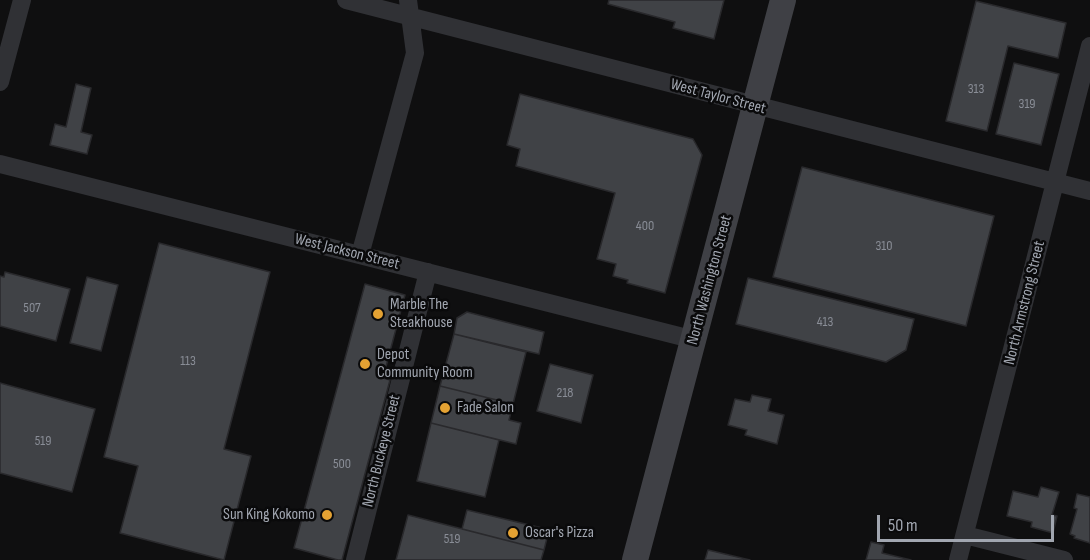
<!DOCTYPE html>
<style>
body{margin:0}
#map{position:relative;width:1090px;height:560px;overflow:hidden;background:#0f0f10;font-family:"Sofia Sans Condensed",sans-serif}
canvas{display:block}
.scale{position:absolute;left:877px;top:515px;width:177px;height:27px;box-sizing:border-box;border:3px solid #a1a6b0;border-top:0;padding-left:8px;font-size:18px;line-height:21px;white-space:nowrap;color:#a1a6b0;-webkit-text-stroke:4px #0a0a0b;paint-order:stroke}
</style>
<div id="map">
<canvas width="1090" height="560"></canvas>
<div class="scale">50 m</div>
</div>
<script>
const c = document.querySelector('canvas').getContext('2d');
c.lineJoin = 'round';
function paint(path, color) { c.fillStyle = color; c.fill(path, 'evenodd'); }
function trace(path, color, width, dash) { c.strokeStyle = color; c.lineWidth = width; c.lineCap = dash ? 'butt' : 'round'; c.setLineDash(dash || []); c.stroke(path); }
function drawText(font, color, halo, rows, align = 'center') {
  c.font = font + ' "Sofia Sans Condensed",sans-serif'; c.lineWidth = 5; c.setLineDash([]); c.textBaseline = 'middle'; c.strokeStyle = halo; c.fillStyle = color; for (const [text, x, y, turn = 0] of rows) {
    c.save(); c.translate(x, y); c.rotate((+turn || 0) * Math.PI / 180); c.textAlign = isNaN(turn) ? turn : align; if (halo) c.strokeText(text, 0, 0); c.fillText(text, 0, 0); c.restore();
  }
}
const building = new Path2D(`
 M609,0H724L714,39L673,28L675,22L608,4Z
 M976,1L1066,23L1058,58L1008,46L987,131L946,121Z
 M1014,63L1059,74L1041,145L996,134Z
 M76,84L91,88L81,132L92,135L87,154L50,145L55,124L66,127Z
 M520,94L693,139L702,155L665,293L627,283L628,280L613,276L616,264L597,259L615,193L516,166L520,149L507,145Z
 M802,167L994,216L966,326L773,277Z
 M159,243L270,272L224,449L251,456L224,560L120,533L138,466L104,457Z
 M5,272L70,289L56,341L0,326V276L4,277Z
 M87,277L118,285L101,351L70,343Z
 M748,278L914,319L906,350L886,362L736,324Z
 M365,284L405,295L383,378L390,380L342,560H338L294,548Z
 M467,312L544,332L539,354L454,334L457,318Z
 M454,334L526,352L513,404L440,386Z
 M550,364L593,375L581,423L537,411Z
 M0,383L95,409L72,492L0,473Z
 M440,386L513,404L509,420L521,423L516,444L431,423Z
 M752,395L771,399L768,411L784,415L777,444L745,435L747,430L728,425L735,399L750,402Z
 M431,423L499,440L485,497L417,481Z
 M1041,487L1059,492L1052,515L1057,516L1053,533L1031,527L1032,522L1007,516L1013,491L1038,497Z
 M1077,494L1090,497V543L1074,538L1075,536L1070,534L1077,509L1074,508Z
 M467,510L542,528L547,538L544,550L462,529Z
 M408,515L544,550L541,560H396Z
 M871,542L884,545L882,553L911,560H866Z
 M708,550L750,560H705Z`);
paint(building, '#404246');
trace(building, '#29292c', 1.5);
trace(new Path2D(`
 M346,0L1090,191
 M0,82L22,0
 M0,164L695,340
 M360,255L415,53L408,0
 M965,535L1064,560
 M355,560L428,272
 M958,560L1090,46`), '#303135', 18);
trace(new Path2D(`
 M635,560L783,0`), '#3f4045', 26);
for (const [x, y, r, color] of [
 [378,314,6,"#e4a233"],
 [365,364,6,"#e4a233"],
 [445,408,6,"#e4a233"],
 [327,515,6,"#e4a233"],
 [513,533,6,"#e4a233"]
]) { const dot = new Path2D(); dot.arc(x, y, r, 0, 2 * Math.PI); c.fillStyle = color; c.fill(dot); trace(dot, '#0a0a0b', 2); }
drawText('14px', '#898d96', null, [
 ["313",976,89],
 ["319",1027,104],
 ["400",645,226],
 ["310",884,246],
 ["507",32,308],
 ["413",825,322],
 ["113",188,361],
 ["218",565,393],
 ["519",43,441],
 ["500",342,464],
 ["519",452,539]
]);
drawText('16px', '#a1a6b0', '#0a0a0b', [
 ["West Taylor Street",718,97,15],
 ["West Jackson Street",347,252,14],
 ["North Washington Street",710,280,-75],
 ["North Armstrong Street",1025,303,-76],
 ["North Buckeye Street",382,451,-76]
]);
drawText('16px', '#a1a6b0', '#0a0a0b', [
 ["Marble The",390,305],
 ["Steakhouse",390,323],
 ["Depot",377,355],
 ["Community Room",377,373],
 ["Fade Salon",457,408],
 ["Sun King Kokomo",315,515,"right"],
 ["Oscar's Pizza",525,533]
], 'left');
</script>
